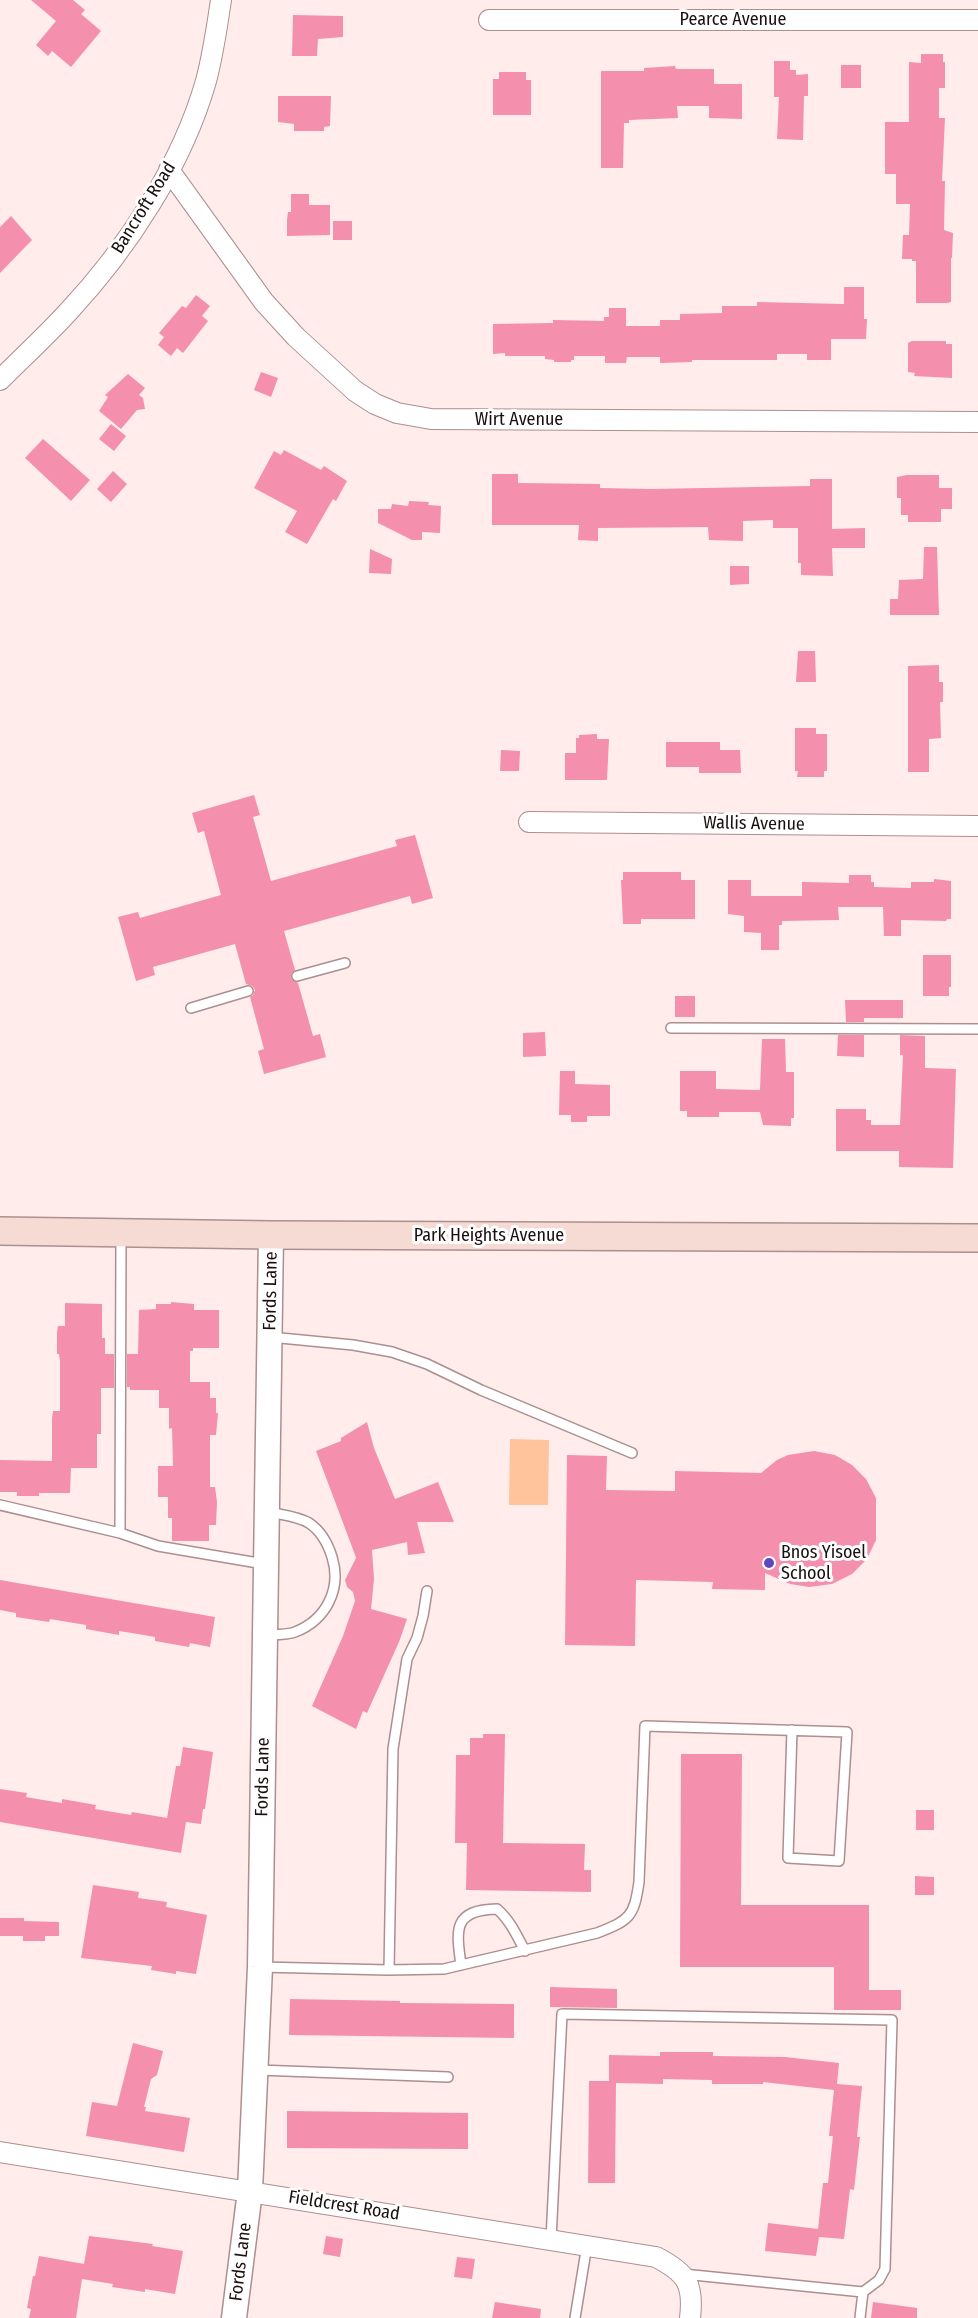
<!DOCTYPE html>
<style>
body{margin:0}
canvas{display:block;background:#ffeceb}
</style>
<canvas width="978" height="2318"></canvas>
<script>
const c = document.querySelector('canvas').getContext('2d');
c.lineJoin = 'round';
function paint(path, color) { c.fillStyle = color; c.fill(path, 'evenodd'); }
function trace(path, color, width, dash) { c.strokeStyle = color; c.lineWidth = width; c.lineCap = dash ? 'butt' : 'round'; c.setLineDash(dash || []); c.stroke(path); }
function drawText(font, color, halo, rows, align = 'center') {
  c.font = font + ' "Fira Sans Condensed",sans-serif'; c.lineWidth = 6; c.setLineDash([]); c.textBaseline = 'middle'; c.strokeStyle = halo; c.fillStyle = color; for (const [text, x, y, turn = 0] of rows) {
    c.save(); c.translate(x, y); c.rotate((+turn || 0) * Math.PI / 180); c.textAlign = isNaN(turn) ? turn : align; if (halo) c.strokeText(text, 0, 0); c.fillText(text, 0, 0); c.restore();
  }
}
paint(new Path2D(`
 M510,1439L549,1440L548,1505H509Z`), '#ffc49b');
paint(new Path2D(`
 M31,0H73L85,10L81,14L101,31L71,67L52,51L48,56L36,45L56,21Z
 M293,15L343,16V37L318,39L317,56H292Z
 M921,54H943V62H945V88H939V118H945L942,181H945L944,230L953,233L952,258H951V302L947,303H916V261H912V259H902L903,235H909L910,204H896V174H885V122H909V62L921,63Z
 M774,61H790V70H796V75L808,74V96H804L803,140L777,139L779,97H774Z
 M841,65H861V88H841Z
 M675,66L676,69H714V84H742V119L709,118V106H677L678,118L629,120V123H624L623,168H601V71H644V68Z
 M499,72H526V80H531V115H493V79H499Z
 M278,96H331L330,126L324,127V131H294V124L278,122Z
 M291,194H309V205H330V235L287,236V220L288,212H291Z
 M11,216L32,240L0,273V227Z
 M333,221H352V240H333Z
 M844,287H864V319H867L866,339H831V360H807V354H777V360H692V362L660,363V357H627L626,363H605V356H574V360H571V362H554V360L545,359V356H505V353L493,354V324L553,323V320L604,321V317H609V308H626V326H660V320H680V314L722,313V306H757V302L844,304Z
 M196,295L210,306L202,316L208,321L183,353L177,348L171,356L158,345L164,337L159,333L182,306L186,308Z
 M912,341H946V344H952V378L914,376L915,373L908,372V343Z
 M261,372L278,378L271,397L254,390Z
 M128,374L145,388L139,395L143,398L145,409L137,410L121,429L99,411L108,397L105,395Z
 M111,424L126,436L114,451L99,439Z
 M43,439L90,480L71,501L25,458Z
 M284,450L321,470L324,466L347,481L336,501L333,499L307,544L285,532L297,511L254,488L274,451L281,455Z
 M113,471L127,484L111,502L97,489Z
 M492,474H518V483L600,484V488L651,489L810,486V479H832V529L865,528V548H832L833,576L801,575V563H798V528H773V520L743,521V541L709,540L708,527L598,528V541L578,540L579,525H492Z
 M907,475H939V488H952V509H941V522H908V515H901V498H897V477Z
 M409,501L429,502L428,505L441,506L440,533L422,532V540H412L378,523V509H391L392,504L408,506Z
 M924,547H937L939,615H890V599H898L899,580L923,579Z
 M370,549L392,559L391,574L369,573Z
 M730,566H749V584L730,585Z
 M798,651H815L816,682H796Z
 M939,665V682H943V702H940L941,738L929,739V772H908V666Z
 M795,728H816V734H827V771H824V777H797L798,771H795Z
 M597,734V739H609L607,780H565V753H576V738H579V735Z
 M666,742H720V750H740L741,773H699V767H666Z
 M501,750L520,751L519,771H500Z
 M254,795L260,815L253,817L271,881L397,846L395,840L415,835L433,898L412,904L410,896L284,931L295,970L291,974V978L298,983L313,1036L320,1034L326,1057L264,1074L258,1051L264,1049L250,997L253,995L255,990L252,986L246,984L235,944L153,967L155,975L136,981L118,917L138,912L140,918L221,895L204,831L198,833L192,813Z
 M623,872H681V880H695V919H641V924H623L621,880H623Z
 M849,875H871V882H874V887L911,888V882H934V879L951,881V919H947L946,921L901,920V936H884L883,907H838L839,920L782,921V925H779V950H761V933L744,932V916L728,914V880H751V896H802V882L849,883Z
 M923,955H951V987H949V996H923Z
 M675,996H695V1017H675Z
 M845,1000H903V1018H864V1022H846Z
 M545,1032L546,1056L523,1057V1033Z
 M838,1035H864V1057L837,1056Z
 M900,1035L925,1036V1068L956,1069L953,1168L899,1167V1151H836V1109H866V1120H871V1125H900L903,1055H900Z
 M762,1039H785L786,1072H794V1118H791V1126L763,1125L760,1112H719V1117H687V1111H680V1071H716V1089L760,1090Z
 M560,1071H575V1084L610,1085V1116H587V1122H571V1115H559Z
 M171,1302L194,1304V1310H219V1348H193V1351H190V1382H210V1398H216V1413H218L216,1435H210V1487H215L217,1502L216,1525H209V1541H172V1518H168V1497H158V1466H173L172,1428L169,1429V1408H159V1390H130V1387H127V1354H138L139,1310L156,1309V1304H171Z
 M65,1303L102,1304V1338H105V1354H114V1388H101V1434H97V1468H71L70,1493H39V1496H17V1492H0V1460L52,1461V1418L53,1411H60V1361L59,1354H57V1332L58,1326H65Z
 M367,1422L374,1448L395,1499L438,1482L454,1522H417L425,1553L408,1555L407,1542L372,1550L374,1579L371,1609L407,1619L399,1642L367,1713L363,1711L356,1729L312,1706L343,1636L355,1601L353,1592L347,1587L345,1580L356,1558L354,1552L316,1451L341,1441V1438Z
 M814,1451L835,1455L852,1465L866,1479L876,1498V1540L867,1559L852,1574L832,1584L809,1587L790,1584L765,1573V1590L712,1589L713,1582L636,1580L635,1646L565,1645L567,1455L607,1456L606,1490L675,1491V1471L761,1473L777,1460L788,1455Z
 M0,1580L215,1617L210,1647L190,1643L189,1647L155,1641V1637L138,1634L119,1631V1635L86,1629V1625L50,1619L49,1622L16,1617V1613L0,1610Z
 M483,1734H505L503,1843L585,1844L584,1870H591V1892L466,1890L467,1843H455L456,1755H470V1738H483Z
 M183,1747L213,1752L205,1809H203L201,1824L186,1822L181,1853L0,1822V1789L27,1793L26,1797L43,1800L62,1803V1799L96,1805L95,1809L131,1815L132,1812L167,1818L176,1766H180Z
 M681,1754H742L741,1905H869V1990H901V2010H834V1967H680Z
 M916,1810H934V1830H916Z
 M915,1876L934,1877V1895H915Z
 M93,1885L139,1892L138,1898L167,1902L166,1907L207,1915L196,1974L176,1971V1974L151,1970L152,1966L81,1958Z
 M0,1918H24V1921L59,1922V1936H45V1941H23V1936H0Z
 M550,1987L617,1989V2008L550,2007Z
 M290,1999L400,2001V2003L514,2004V2038L289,2035Z
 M133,2043L163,2051L157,2075L151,2079L144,2107H146L145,2111L190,2118L184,2152L86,2136L92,2102L117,2106Z
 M660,2052H713V2056L785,2057L839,2063L837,2084L862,2086L857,2137H860L854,2190L850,2189L844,2239L819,2237L816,2256L765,2251L768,2223L818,2229L823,2183H828L833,2136H829L834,2090L763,2082V2084H712V2080L663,2079V2084L616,2083L615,2183H588L589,2081H609V2055L660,2056Z
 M287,2111L468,2113V2149L287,2148Z
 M89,2236L153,2244L152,2246L183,2251L175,2294L145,2289V2292L112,2287L113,2284L82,2279L76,2318H29L31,2309L27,2308L33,2276H35L39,2256L84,2264Z
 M326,2236L343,2239L340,2257L323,2254Z
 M457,2257L475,2259L472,2279L454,2277Z
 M495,2302L541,2309L540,2318H492Z
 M873,2302L917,2308V2318H871Z`), '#f48fae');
const service = new Path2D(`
 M297,976L345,963
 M191,1008L248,991
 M671,1028L978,1029
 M270,1337L353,1345L392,1352L427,1364L481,1390L632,1453
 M0,1505L120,1533L121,1236
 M120,1533L158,1546L264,1564
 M267,1636C276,1634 287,1635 295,1632C326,1620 342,1589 332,1557C328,1544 321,1531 309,1523C297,1516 282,1515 269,1512
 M461,1965C456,1929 453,1910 497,1909C510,1920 517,1936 525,1951
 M260,1967L389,1970L444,1969L597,1933C630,1920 634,1917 639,1882L645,1726L847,1732L839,1861L788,1858L792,1730
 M389,1970L393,1749L407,1659L417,1638L423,1616L427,1591
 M258,2070L448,2077
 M551,2240L562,2014L892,2020L885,2269L879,2280L863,2292L683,2274
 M575,2318L587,2245
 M860,2318L863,2292`);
const minor = new Path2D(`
 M489,20H978
 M169,170L264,302L296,337L355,391L375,404L397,413L431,419L978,422
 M0,380C23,357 47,335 68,312C127,249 182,165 206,81C213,55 217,27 221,0
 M529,822L978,826
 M0,2152L656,2257C687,2273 694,2284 690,2318`);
const tertiary = new Path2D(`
 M234,2318L250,2191L260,1967L271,1235`);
const secondary = new Path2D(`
 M0,1231L271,1235L978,1238`);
trace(service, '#ac8f8f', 12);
trace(minor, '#ac8f8f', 22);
trace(tertiary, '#ac8f8f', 27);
trace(secondary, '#ac8f8f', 30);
trace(service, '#fff', 9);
trace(minor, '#fff', 20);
trace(tertiary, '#fff', 24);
trace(secondary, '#f6dbd4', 27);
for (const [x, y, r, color] of [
 [769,1563,6,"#5e46be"]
]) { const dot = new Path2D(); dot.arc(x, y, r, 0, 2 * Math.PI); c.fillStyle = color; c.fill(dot); trace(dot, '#fff', 2); }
drawText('18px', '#190f0f', '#fff', [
 ["Pearce Avenue",733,20],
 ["Bancroft Road",144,208,-58],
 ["Wirt Avenue",519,420],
 ["Wallis Avenue",754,824,1],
 ["Park Heights Avenue",489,1236],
 ["Fords Lane",271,1291,-89],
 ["Fords Lane",263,1777,-89],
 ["Fieldcrest Road",344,2206,9],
 ["Fords Lane",241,2262,-83]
]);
drawText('18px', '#190f0f', '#fff', [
 ["Bnos Yisoel",781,1553],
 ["School",781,1574]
], 'left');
</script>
